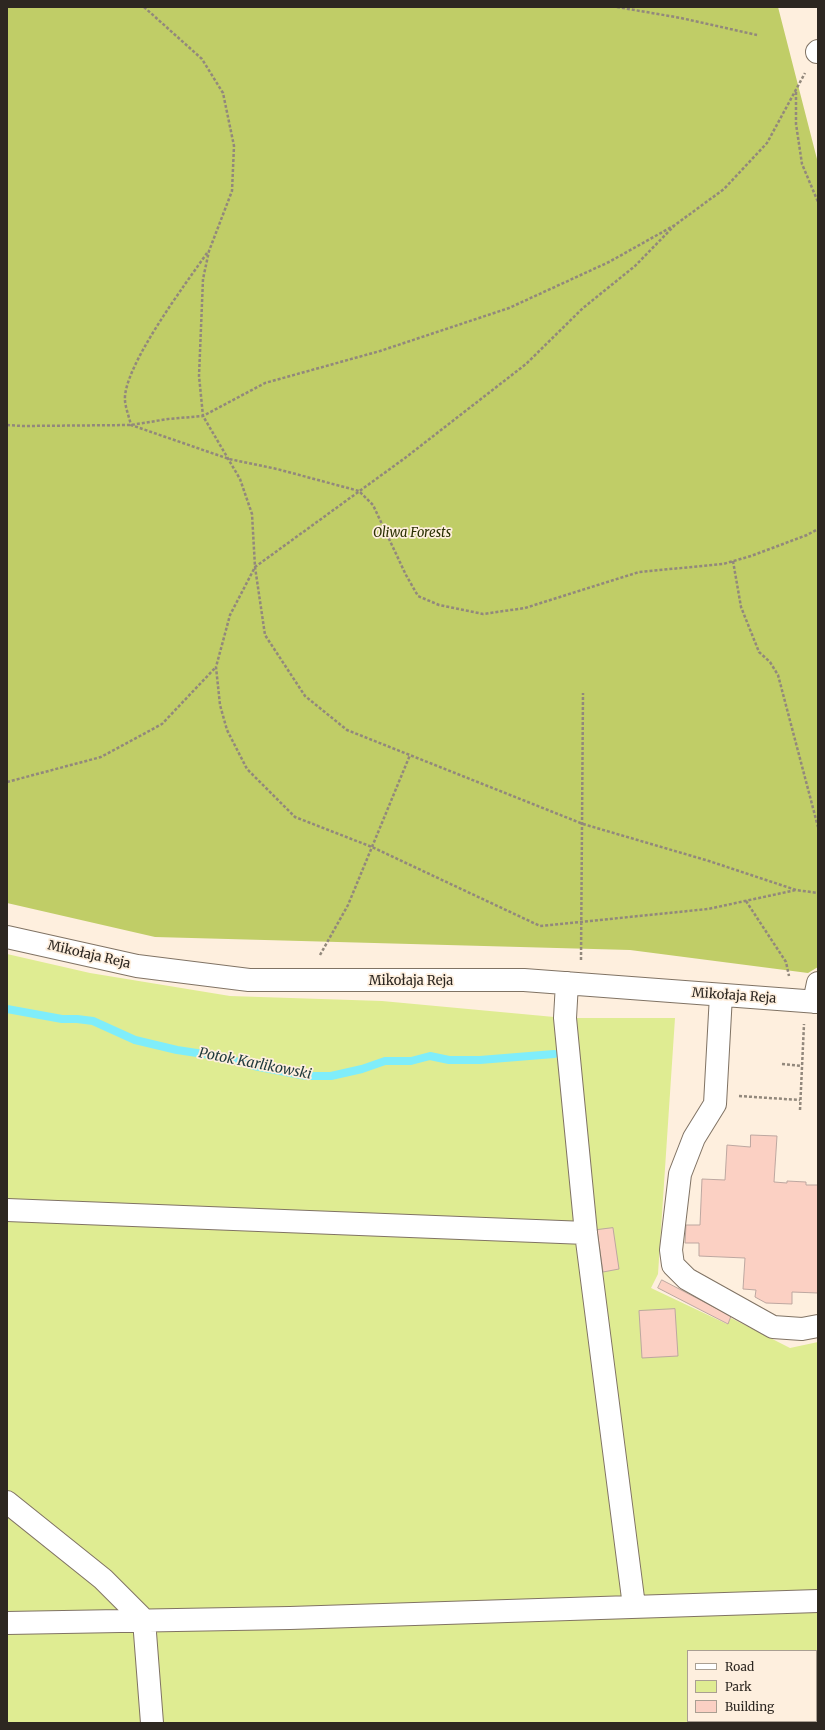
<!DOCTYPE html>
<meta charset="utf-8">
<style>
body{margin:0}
#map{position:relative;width:825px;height:1730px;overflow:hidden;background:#feefde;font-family:Merriweather,serif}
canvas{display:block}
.frame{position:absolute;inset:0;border:8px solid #2d2721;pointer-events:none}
.legend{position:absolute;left:687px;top:1650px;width:130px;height:72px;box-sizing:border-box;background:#feefde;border:1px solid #aa9f92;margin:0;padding:5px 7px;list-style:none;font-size:12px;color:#2d2721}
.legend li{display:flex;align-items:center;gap:8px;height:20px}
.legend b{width:20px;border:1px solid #aa9f92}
</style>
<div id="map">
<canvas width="825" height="1730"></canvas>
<div class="frame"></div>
<ul class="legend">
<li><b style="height:5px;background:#fff"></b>Road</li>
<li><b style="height:11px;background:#dfec92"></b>Park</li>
<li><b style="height:11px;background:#fbd0c3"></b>Building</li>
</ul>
</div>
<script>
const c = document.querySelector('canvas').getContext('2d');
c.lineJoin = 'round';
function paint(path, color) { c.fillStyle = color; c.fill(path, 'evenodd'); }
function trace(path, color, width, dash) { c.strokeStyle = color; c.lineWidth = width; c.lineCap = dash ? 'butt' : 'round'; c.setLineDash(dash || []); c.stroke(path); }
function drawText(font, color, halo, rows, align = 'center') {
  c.font = font + ' Merriweather,serif'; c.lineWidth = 3.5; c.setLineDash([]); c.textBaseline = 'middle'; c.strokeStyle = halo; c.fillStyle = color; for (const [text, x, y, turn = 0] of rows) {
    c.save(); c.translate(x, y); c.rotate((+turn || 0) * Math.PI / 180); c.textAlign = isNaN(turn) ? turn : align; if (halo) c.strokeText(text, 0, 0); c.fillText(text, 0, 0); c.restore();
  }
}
paint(new Path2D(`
 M7,954L90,973L230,996L382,1001L565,1018H675L658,1274L651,1288L727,1324L731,1318L790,1348L818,1342V1723H7ZM688,1651H816V1721H688Z`), '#dfec92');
paint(new Path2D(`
 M7,7H778L818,163V967L808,973L630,950L155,937L7,903Z`), '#c0cd67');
trace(new Path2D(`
 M7,1009L62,1019H77L93,1021L135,1040L177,1050L217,1056L254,1066L306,1076H331L362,1069L385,1061H411L430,1056L449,1060H480L554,1054`), '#7fedfa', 8);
const building = new Path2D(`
 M751,1135L777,1136L774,1182L787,1183V1181L806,1182V1185H818V1293L792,1292V1304L766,1303L755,1297L756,1290L743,1289L745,1258L699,1256V1243H685L686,1225H700L702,1179L725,1180L727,1145L750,1147Z
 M613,1228L619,1269L603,1272L597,1230Z
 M662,1280L731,1316L728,1324L658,1288Z
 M675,1309L678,1356L642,1358L639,1311Z`);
paint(building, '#fbd0c3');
trace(building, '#bda7a0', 1);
const minor = new Path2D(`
 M817,52L818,51
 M7,937L137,966L249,980H524L818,1002
 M567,983L565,1018L586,1233L634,1606
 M721,995L715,1104L694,1138L680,1174L671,1250L673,1265L687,1279L773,1327L802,1329L818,1326
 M814,1002L818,983
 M7,1210L586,1233
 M7,1502L103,1579L144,1620L152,1723
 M7,1623L290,1618L818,1601`);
trace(minor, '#807364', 24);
trace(new Path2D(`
 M144,7L202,59L223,93L234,146L232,191L209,251L203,279L199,376L203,416L240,479L252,514L255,567L265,635L305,696L347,730L583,824L709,861L796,890L818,893
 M617,7L681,18L757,35
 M796,92V124L802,164L818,202
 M675,225L635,266L583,308L526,364L405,458L255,567L230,615L216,667L220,705L227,730L247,769L295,817L372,847L540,926L708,909L796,890
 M207,253C187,282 122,368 125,401C126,409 129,417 131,425L229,459L277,469L359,491L373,505L406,575L418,596L439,605L483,614L525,608L639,572L723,564L751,556L807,535L818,529
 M7,425L22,426L131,425L168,419L203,416L265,383L380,351L509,308L609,262L675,225L724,189L767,143L805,73
 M733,561L741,607L759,652L770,662L778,675L818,827
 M7,782L101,757L162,724L216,667
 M746,901L786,962L789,976
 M320,955L348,905L410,755
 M581,960L583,693
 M782,1064L802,1066
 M739,1096L800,1100
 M800,1110L804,1024`), '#92887c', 2.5, [3, 2]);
trace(minor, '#fff', 22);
drawText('italic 13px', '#2c3104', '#feefde', [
 ["Oliwa Forests",412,533]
]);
drawText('13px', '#2d2721', '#feefde', [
 ["Mikołaja Reja",89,955,13],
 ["Mikołaja Reja",411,981],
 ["Mikołaja Reja",734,996,4]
]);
drawText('italic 14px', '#1f393c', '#feefde', [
 ["Potok Karlikowski",255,1064,11]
]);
</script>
